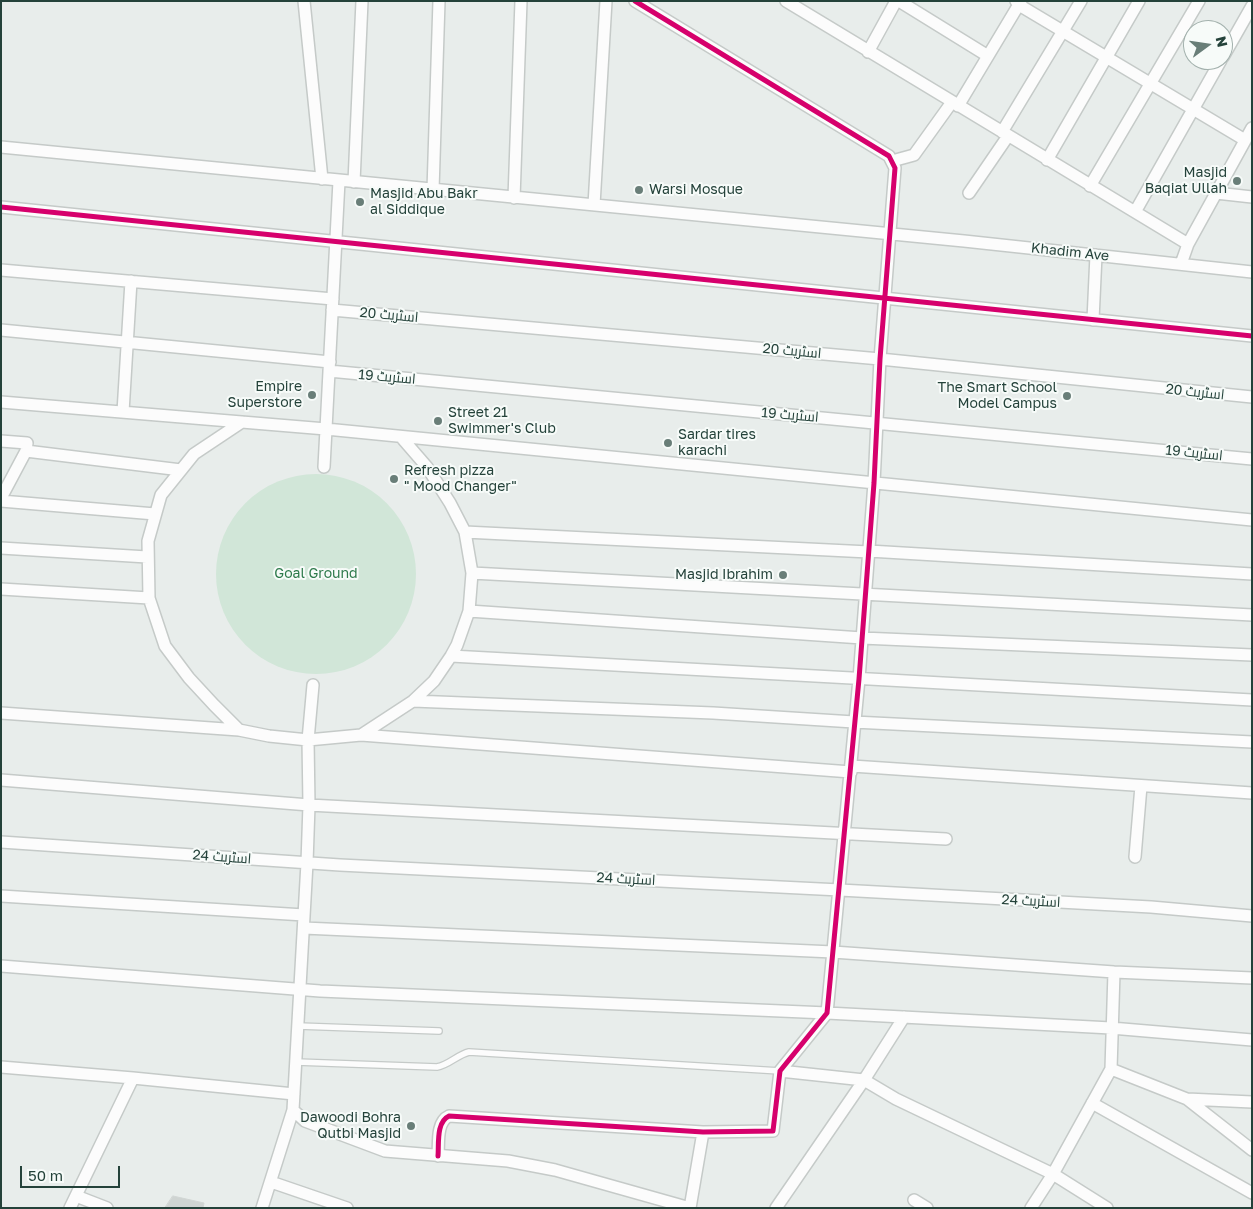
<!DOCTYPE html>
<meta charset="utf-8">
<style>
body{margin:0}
#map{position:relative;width:1253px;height:1209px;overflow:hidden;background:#e8edeb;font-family:"Golos Text",sans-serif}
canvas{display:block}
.frame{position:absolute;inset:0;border:2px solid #24423a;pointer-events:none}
.north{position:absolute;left:1183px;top:20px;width:50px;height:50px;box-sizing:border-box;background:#f7fbf9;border:1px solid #a3b1ad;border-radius:50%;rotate:76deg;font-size:14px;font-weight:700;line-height:20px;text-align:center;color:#24423a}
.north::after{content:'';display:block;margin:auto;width:18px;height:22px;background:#697e78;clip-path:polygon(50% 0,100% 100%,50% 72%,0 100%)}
.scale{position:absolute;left:20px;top:1166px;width:100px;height:22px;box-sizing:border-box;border:2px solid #24423a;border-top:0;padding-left:6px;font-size:15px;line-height:18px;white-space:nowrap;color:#24423a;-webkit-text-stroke:4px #f7fbf9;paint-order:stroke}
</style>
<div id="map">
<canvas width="1253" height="1209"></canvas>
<div class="frame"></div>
<div class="north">N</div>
<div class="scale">50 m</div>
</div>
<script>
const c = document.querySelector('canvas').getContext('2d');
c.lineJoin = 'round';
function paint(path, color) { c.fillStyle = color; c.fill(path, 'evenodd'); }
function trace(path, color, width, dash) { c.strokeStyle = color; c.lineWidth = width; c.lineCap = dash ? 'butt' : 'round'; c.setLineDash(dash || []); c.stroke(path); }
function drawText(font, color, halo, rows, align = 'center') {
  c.font = font + ' "Golos Text",Cairo,sans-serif'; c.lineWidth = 4; c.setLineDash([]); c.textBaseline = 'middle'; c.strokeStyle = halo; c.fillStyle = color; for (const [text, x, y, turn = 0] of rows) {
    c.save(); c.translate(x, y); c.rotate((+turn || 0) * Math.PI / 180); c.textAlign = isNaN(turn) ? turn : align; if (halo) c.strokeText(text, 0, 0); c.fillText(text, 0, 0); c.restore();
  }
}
paint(new Path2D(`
 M216 574a100 100 0 1 1 200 0a100 100 0 1 1-200 0Z`), '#d1e6d8');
const building = new Path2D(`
 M173,1196L204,1203L203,1208H165Z`);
paint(building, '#cfd4d2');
trace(building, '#d1d6d4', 1);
const lane = new Path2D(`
 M298,1026L439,1031
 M296,1062L437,1067C449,1065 457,1055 469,1052L780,1071`);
const street = new Path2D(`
 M304,1L322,179
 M786,1L1188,244
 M899,1L988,56
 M1016,1L1019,5L1245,140
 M868,52L896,1
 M1223,57L1252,6
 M958,106L1021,1
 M1002,132L1081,1
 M1,147L964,241L1252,272
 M1047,160L1139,1
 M892,161L914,155L952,102
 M354,182L362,1
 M1090,186L1199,1
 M433,190L439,1
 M969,193L1008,136
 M1216,193L1252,197
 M514,198L521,1
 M594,205L606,1
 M1,207L1252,336
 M1135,212L1221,60
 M1181,264L1188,244L1252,128
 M1,270L333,299
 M332,310L880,359L1252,397
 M1093,320L1096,255
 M1,330L330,362
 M329,371L1252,459
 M1,402L326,429L1252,520
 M123,412L131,281
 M242,422L194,454L161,495L148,541L149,598L165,646L189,678L214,705L239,730L269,736L308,740L361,735L413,701L434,681L451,656L457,645L469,611L472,573L465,532L450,503L427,467L401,437
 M1,441L27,443L26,451L1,498
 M26,451L181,470
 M324,467L339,181
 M1,501L155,514
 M465,532L869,552
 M1,548L147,557
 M869,551L1252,574
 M472,573L1252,615
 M1,589L149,598
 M469,611L862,638L1252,655
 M451,656L1252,700
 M413,701L713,713L854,722L1252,742
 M1,713L239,730
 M361,735L851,772
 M852,766L1252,793
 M1,780L309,805L946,839
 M1,842L340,865L840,890L1151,907L1252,916
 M1135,857L1141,786
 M1,896L304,915
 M304,928L833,952L1114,972L1252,978
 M1,966L320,991L827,1013L1111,1028L1252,1040
 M1,1067L133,1078L294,1094
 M1111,1069L1187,1099
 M780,1071L864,1080L896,1099L1053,1174L1107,1208
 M1252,1102L1187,1099L1252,1150
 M1092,1103L1252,1193
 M293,1110L305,1121L385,1151L508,1161L555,1170L690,1208
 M438,1156C439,1144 436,1122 449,1116L703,1132L773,1131L780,1071L827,1013L859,679L874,483L880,359L895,168L889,156L635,1
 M271,1182L347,1208
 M76,1196L107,1208
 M914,1200L927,1208
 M70,1208L133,1078
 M262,1208L293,1110L307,863L309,805L308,740L313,685
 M690,1208L703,1132
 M776,1208L864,1080L904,1017
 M1031,1208L1053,1174L1111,1069L1114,972`);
trace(lane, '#c5cac8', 8);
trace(street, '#c5cac8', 14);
trace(lane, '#fcfcfc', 5.5);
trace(street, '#fcfcfc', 11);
trace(new Path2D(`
 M1,207L1252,336
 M438,1156C439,1144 436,1122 449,1116L703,1132L773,1131L780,1071L827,1013L859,679L874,483L880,359L895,168L889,156L635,1`), '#d6006c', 5);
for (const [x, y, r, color] of [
 [1237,181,5,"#697e78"],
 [639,190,5,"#697e78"],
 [360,202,5,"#697e78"],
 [312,395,5,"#697e78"],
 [1067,396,5,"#697e78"],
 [438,421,5,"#697e78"],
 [668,443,5,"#697e78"],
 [394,479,5,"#697e78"],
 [783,575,5,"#697e78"],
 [411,1126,5,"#697e78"]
]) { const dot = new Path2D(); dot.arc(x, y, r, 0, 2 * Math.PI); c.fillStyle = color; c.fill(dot); trace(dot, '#f7fbf9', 2); }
drawText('14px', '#24423a', '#f7fbf9', [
 ["Masjid",1227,173],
 ["Baqiat Ullah",1227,189],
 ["Warsi Mosque",649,190,"left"],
 ["Masjid Abu Bakr",370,194,"left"],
 ["al Siddique",370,210,"left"],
 ["Empire",302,387],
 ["Superstore",302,403],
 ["The Smart School",1057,388],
 ["Model Campus",1057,404],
 ["Street 21",448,413,"left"],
 ["Swimmer's Club",448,429,"left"],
 ["Sardar tires",678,435,"left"],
 ["karachi",678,451,"left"],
 ["Refresh pizza",404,471,"left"],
 ["\" Mood Changer\"",404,487,"left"],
 ["Masjid Ibrahim",773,575],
 ["Dawoodi Bohra",401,1118],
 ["Qutbi Masjid",401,1134]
], 'right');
drawText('14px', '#24423a', '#f7fbf9', [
 ["Khadim Ave",1070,252,6],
 ["اسٹریٹ 20",389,315,5],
 ["اسٹریٹ 20",792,351,5],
 ["اسٹریٹ 19",387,377,5],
 ["اسٹریٹ 20",1195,392,6],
 ["اسٹریٹ 19",790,415,5],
 ["اسٹریٹ 19",1194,453,6],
 ["اسٹریٹ 24",222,857,4],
 ["اسٹریٹ 24",626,879,3],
 ["اسٹریٹ 24",1031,901,3]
]);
drawText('14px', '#2d7a4b', '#f7fbf9', [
 ["Goal Ground",316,574]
]);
</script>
